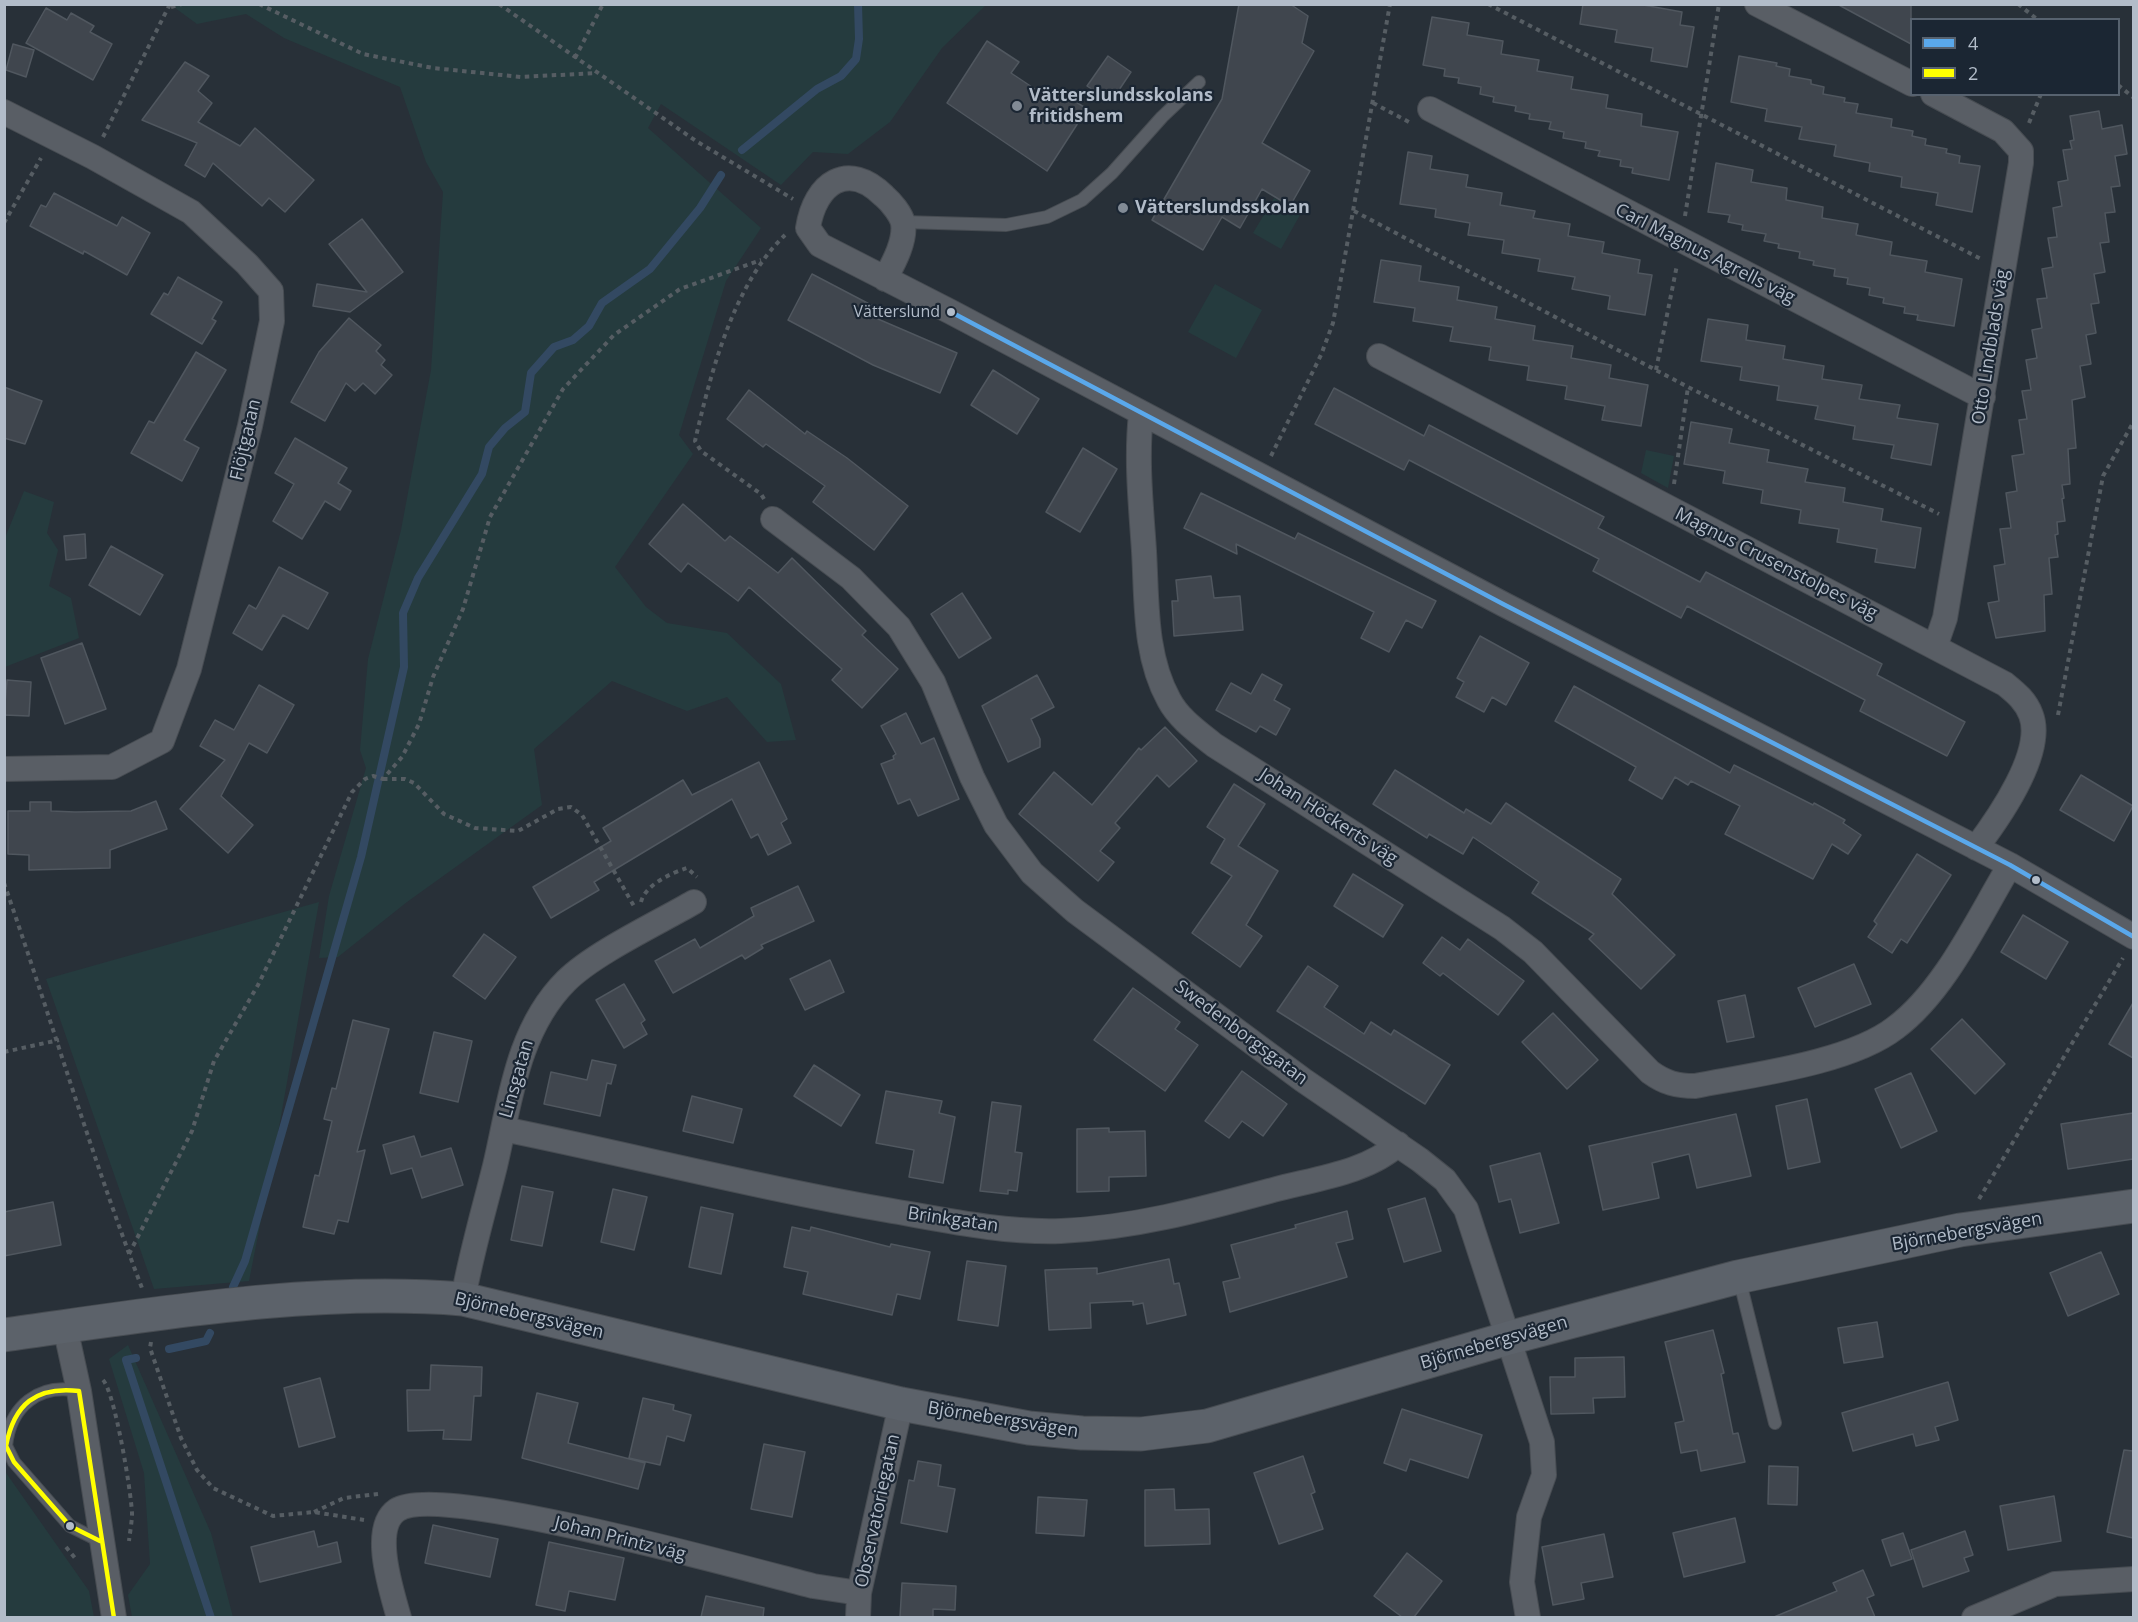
<!DOCTYPE html>
<meta charset="utf-8">
<style>
body{margin:0}
#map{position:relative;width:2138px;height:1622px;overflow:hidden;background:#283038;font-family:"Open Sans",sans-serif}
canvas{display:block}
.frame{position:absolute;inset:0;border:6px solid #b2bcc9;pointer-events:none}
.legend{position:absolute;left:1910px;top:18px;width:210px;height:78px;box-sizing:border-box;background:#1b2633;border:2px solid #57626f;margin:0;padding:8px 10px;list-style:none;font-size:18px;color:#b2bcc9}
.legend li{display:flex;align-items:center;gap:12px;height:30px}
.legend b{width:30px;border:2px solid #57626f}
</style>
<div id="map">
<canvas width="2138" height="1622"></canvas>
<div class="frame"></div>
<ul class="legend">
<li><b style="height:8px;background:#5aa8eb"></b>4</li>
<li><b style="height:8px;background:#ff0"></b>2</li>
</ul>
</div>
<script>
const c = document.querySelector('canvas').getContext('2d');
c.lineJoin = 'round';
function paint(path, color) { c.fillStyle = color; c.fill(path, 'evenodd'); }
function trace(path, color, width, dash) { c.strokeStyle = color; c.lineWidth = width; c.lineCap = dash ? 'butt' : 'round'; c.setLineDash(dash || []); c.stroke(path); }
function drawText(font, color, halo, rows, align = 'center') {
  c.font = font + ' "Open Sans",sans-serif'; c.lineWidth = 4.5; c.setLineDash([]); c.textBaseline = 'middle'; c.strokeStyle = halo; c.fillStyle = color; for (const [text, x, y, turn = 0] of rows) {
    c.save(); c.translate(x, y); c.rotate((+turn || 0) * Math.PI / 180); c.textAlign = isNaN(turn) ? turn : align; if (halo) c.strokeText(text, 0, 0); c.fillText(text, 0, 0); c.restore();
  }
}
paint(new Path2D(`
 M171,5H986L942,48L890,122L848,154L813,152L781,185L661,104L648,128L761,228L726,281L679,435L693,454L615,567L646,607L667,623L727,633L781,684L796,740L767,742L727,697L687,711L612,681L534,749L542,805L407,902L338,957L319,958L329,896L366,768L360,750L368,659L401,530L431,370L443,192L426,162L400,87L284,38L246,14L197,24Z
 M1274,198L1301,213L1281,249L1253,233Z
 M1215,284L1262,310L1236,358L1188,332Z
 M1646,450L1674,456L1668,488L1641,473Z
 M24,491L54,502L47,533L58,550L49,586L71,598L79,638L5,667V538Z
 M319,902L276,1144L249,1281L154,1289L46,979Z
 M128,1345L211,1533L233,1617H132L128,1595L150,1564L144,1473L109,1359Z
 M4,1470L89,1591L94,1617H5Z`), '#253b3e');
trace(new Path2D(`
 M742,150L817,89L841,76L856,59L859,39L858,4
 M233,1287L245,1261L361,857L404,667L403,613L418,578L482,474L489,447L505,428L525,412L531,373L554,347L573,340L589,326L602,303L650,269L700,208L721,175
 M169,1349L206,1341L210,1333
 M136,1358L126,1360L211,1618`), '#334962', 8);
const building = new Path2D(`
 M1239,4H1290L1308,16L1302,43L1314,51L1262,143L1310,171L1290,206L1262,189L1240,228L1222,217L1203,250L1152,220L1222,99Z
 M1583,4H1638L1682,12L1680,25L1694,27L1687,67L1651,61L1653,48L1615,42L1617,30L1580,24Z
 M1837,4H1911V44Z
 M46,8L67,20L71,13L94,26L90,32L112,44L93,80L26,43Z
 M1432,17L1469,23L1467,35L1503,41L1501,54L1539,60L1537,71L1573,77L1571,89L1608,95L1606,108L1642,114L1641,126L1678,132L1669,180L1632,173L1633,168L1620,166L1621,160L1598,156L1600,151L1585,148L1586,142L1563,138L1564,132L1549,129L1551,122L1529,119L1530,114L1515,111L1516,106L1493,102L1494,97L1480,94L1481,87L1458,83L1459,78L1444,76L1445,69L1423,65Z
 M987,41L1019,62L1011,73L1053,101L1059,91L1087,109L1047,171L947,103Z
 M13,44L34,50L26,77L6,70Z
 M1108,56L1131,72L1111,102L1087,86Z
 M1739,56L1777,63L1776,66L1790,69L1789,76L1811,80V84L1824,87L1823,94L1845,98L1844,102L1858,104L1856,113L1892,119L1891,127L1913,131L1912,136L1926,139L1925,145L1947,149L1946,153L1960,156L1959,163L1980,166L1972,212L1936,205L1938,193L1901,187L1902,177L1869,171L1870,163L1834,156L1836,145L1799,139L1802,127L1765,121L1767,109L1731,102Z
 M185,62L209,76L198,91L212,103L198,122L240,146L255,128L314,180L285,212L269,198L262,206L213,163L205,177L185,165L197,143L142,120Z
 M2099,111L2102,129L2122,125L2127,154L2115,156L2120,186L2111,187L2115,212L2105,213L2109,242L2100,243L2105,272L2094,274L2099,303L2091,304L2096,333L2086,335L2091,364L2080,366L2085,397L2072,400L2076,448L2068,449L2070,484L2062,485L2064,498L2062,499L2065,521L2057,522L2058,534L2055,535L2058,557L2049,558L2052,594L2044,595L2045,631L1996,638L1988,603L1999,601L1994,566L2005,564L2000,529L2011,528L2006,493L2017,491L2012,456L2024,454L2019,420L2027,419L2022,391L2031,390L2026,360L2037,358L2032,330L2042,328L2037,299L2047,298L2042,269L2053,267L2048,238L2057,237L2053,208L2062,206L2058,182L2068,180L2063,150L2072,149L2070,141L2074,140L2070,116Z
 M1408,152L1432,156L1430,169L1468,175L1466,187L1502,193L1500,205L1535,211L1533,218L1570,224L1568,236L1604,242L1602,253L1640,260L1638,273L1652,275L1645,315L1608,309L1610,296L1572,289L1575,277L1538,271L1540,259L1502,253L1504,240L1468,235L1470,223L1435,217L1436,209L1400,204Z
 M1716,163L1753,170L1751,182L1787,188L1786,200L1823,207L1822,218L1858,224L1856,235L1892,242L1890,255L1927,261L1925,272L1962,279L1954,326L1917,320L1918,315L1904,313L1905,307L1883,303L1884,298L1869,295L1870,288L1847,284L1848,278L1834,276L1835,269L1813,265L1814,261L1799,258L1800,252L1778,248L1779,244L1764,241L1766,234L1742,230L1743,225L1728,222L1730,215L1708,212Z
 M54,193L117,226L122,217L150,233L127,275L84,251L83,254L30,226L41,205L46,207Z
 M362,219L403,272L350,312L313,306L317,284L367,292L329,244Z
 M1381,260L1421,266L1419,281L1459,287L1457,300L1497,307L1495,319L1535,326L1533,340L1573,346L1571,358L1611,365L1609,378L1648,385L1641,426L1602,420L1605,406L1565,399L1567,386L1527,380L1529,366L1489,360L1491,347L1450,341L1453,327L1413,321L1415,308L1374,302Z
 M812,274L875,307L871,316L957,353L940,393L873,365L788,320Z
 M178,277L222,302L212,319L216,321L202,344L151,314L164,293L168,295Z
 M349,318L381,345L376,351L385,360L381,365L392,375L375,394L363,383L355,391L346,383L325,421L291,402L319,352Z
 M1708,319L1748,325L1746,340L1785,346L1783,359L1824,366L1822,379L1862,385L1859,399L1900,405L1897,418L1938,424L1931,465L1891,458L1894,445L1853,439L1855,426L1815,419L1818,406L1777,400L1779,386L1740,380L1742,367L1701,361Z
 M196,352L226,370L184,440L199,448L182,481L131,453L149,421L154,423Z
 M993,370L1039,399L1017,434L971,405Z
 M4,387L42,401L25,444L4,438Z
 M1334,388L1424,436L1429,425L1604,517L1598,528L1700,582L1706,572L1882,664L1877,675L1965,722L1947,756L1860,711L1865,700L1687,606L1681,618L1593,571L1599,559L1409,460L1404,470L1315,424Z
 M749,390L805,434L807,431L847,458L908,506L874,550L813,502L825,486L766,444L763,447L727,419Z
 M1691,422L1732,429L1729,443L1769,450L1767,462L1808,469L1805,482L1845,488L1843,502L1883,509L1881,521L1921,528L1915,568L1875,562L1877,549L1837,542L1839,529L1799,523L1801,510L1761,503L1763,490L1723,483L1725,471L1684,464Z
 M295,438L347,468L338,483L351,491L340,510L325,501L302,539L273,521L294,484L275,473Z
 M1083,448L1117,469L1080,532L1046,512Z
 M1201,493L1295,539L1298,533L1436,601L1422,628L1406,620L1389,652L1361,638L1374,612L1236,544L1237,554L1184,528Z
 M683,504L725,541L730,536L778,573L792,558L866,631L862,635L898,669L862,708L832,680L842,669L749,587L738,601L688,563L681,572L649,544Z
 M85,534L86,558L66,560L64,536Z
 M111,546L163,575L140,615L89,585Z
 M279,567L328,593L308,629L283,615L262,650L233,633L249,605L256,609Z
 M1211,576L1214,598L1240,596L1243,630L1174,636L1172,601H1178L1176,580Z
 M962,593L991,638L959,658L931,614Z
 M1480,636L1529,663L1506,705L1492,697L1484,712L1456,697L1464,682L1457,678Z
 M82,643L106,709L65,724L41,658Z
 M1262,674L1282,685L1274,700L1290,709L1276,735L1260,726L1256,732L1216,710L1231,683L1251,694Z
 M1037,675L1054,707L1031,719L1040,739V747L1008,762L982,706Z
 M7,680L31,682L29,716L4,715Z
 M259,685L294,705L267,753L249,743L221,796L253,825L228,853L180,809L225,760L200,746L215,720L234,730Z
 M1574,686L1730,773L1734,765L1813,805L1814,803L1845,820L1843,823L1861,835L1848,854L1832,844L1813,879L1725,834L1740,806L1691,781L1688,785L1675,777L1662,799L1629,780L1636,767L1555,721Z
 M906,713L921,744L934,738L959,799L918,816L910,799L898,804L881,764L894,759L893,756L896,754L881,726Z
 M1165,727L1197,761L1169,787L1157,775L1115,823L1120,828L1100,851L1114,862L1098,881L1019,814L1054,772L1092,805L1139,748L1141,750Z
 M759,762L787,819L781,823L791,843L768,855L758,834L751,838L732,799L594,882L599,890L551,918L533,887L611,841L603,828L683,780L692,795Z
 M1395,770L1464,813L1466,809L1491,824L1506,803L1582,853L1621,879L1612,894L1675,955L1641,989L1589,939L1594,934L1532,893L1539,882L1473,837L1463,854L1429,834L1427,838L1373,804Z
 M2081,775L2133,806L2114,841L2060,810Z
 M1234,784L1265,804L1238,846L1278,871L1246,925L1262,936L1240,967L1192,933L1232,876L1211,863L1225,839L1207,827Z
 M156,801L167,829L110,850V868L29,870V855L8,854V811H30V802H51V811L75,812L131,811Z
 M1917,854L1951,875L1907,943L1901,939L1892,953L1868,937L1877,924L1874,921Z
 M1353,874L1403,905L1383,937L1334,906Z
 M798,886L814,921L761,945L763,948L745,959L742,955L673,993L655,961L695,939L700,948L754,916L751,908Z
 M2023,915L2068,942L2046,979L2001,952Z
 M484,934L516,957L485,999L453,976Z
 M1442,937L1460,950L1468,939L1524,981L1498,1015L1443,973L1440,976L1423,963Z
 M830,960L844,992L805,1010L790,979Z
 M1854,964L1871,1004L1815,1027L1798,988Z
 M1308,966L1338,986L1324,1007L1364,1034L1371,1022L1391,1035L1394,1030L1450,1065L1425,1104L1277,1011Z
 M624,984L645,1020L641,1023L647,1034L624,1048L596,1000Z
 M1133,988L1180,1022L1175,1029L1198,1045L1165,1091L1094,1040Z
 M1745,995L1754,1037L1727,1042L1718,1001Z
 M2133,1003V1058L2109,1044Z
 M1553,1013L1598,1060L1567,1089L1522,1042Z
 M1962,1019L2005,1064L1975,1094L1931,1049Z
 M353,1020L389,1029L357,1152L365,1150L348,1222L338,1220L334,1234L303,1227L315,1175L319,1176L332,1121L324,1119L332,1088L336,1089Z
 M434,1032L472,1041L458,1102L420,1093Z
 M592,1060L616,1065L611,1084L607,1083L600,1116L544,1104L551,1072L587,1080Z
 M814,1065L860,1095L841,1126L794,1096Z
 M1242,1071L1287,1104L1263,1136L1242,1121L1229,1138L1205,1121Z
 M1911,1073L1937,1131L1901,1148L1875,1089Z
 M886,1091L942,1101L939,1113L955,1117L943,1183L909,1177L914,1150L876,1143Z
 M692,1096L742,1109L733,1143L683,1131Z
 M1807,1099L1820,1162L1788,1169L1776,1106Z
 M992,1102L1021,1106L1015,1152L1022,1153L1017,1191L1008,1190V1194L980,1191Z
 M2133,1113V1159L2068,1169L2061,1124Z
 M1736,1114L1751,1176L1697,1188L1689,1154L1652,1163L1659,1198L1603,1210L1589,1146Z
 M1109,1128V1132L1145,1131L1146,1176L1109,1177V1191L1077,1192V1129Z
 M414,1136L421,1157L451,1148L463,1185L422,1198L412,1168L391,1174L383,1145Z
 M1540,1153L1559,1223L1520,1233L1511,1199L1499,1202L1490,1166Z
 M522,1186L553,1192L542,1246L511,1240Z
 M613,1189L647,1197L634,1250L601,1242Z
 M1425,1198L1441,1251L1404,1262L1388,1209Z
 M53,1202L61,1245L4,1256V1212Z
 M701,1207L733,1214L721,1274L689,1267Z
 M1347,1211L1353,1239L1336,1243L1347,1277L1230,1312L1223,1282L1240,1278L1231,1245L1296,1228L1295,1225Z
 M792,1227L810,1231L811,1227L890,1247L891,1244L930,1252L920,1299L897,1294L892,1315L803,1294L808,1272L784,1267Z
 M2101,1252L2119,1294L2068,1316L2050,1273Z
 M1169,1259L1174,1284L1179,1283L1186,1315L1147,1324L1143,1303L1133,1305V1301L1090,1303L1091,1328L1049,1330L1045,1270L1097,1268V1274Z
 M967,1261L1006,1266L998,1326L958,1320Z
 M1877,1322L1883,1357L1844,1363L1838,1328Z
 M1713,1330L1724,1373L1721,1374L1733,1434L1738,1433L1745,1462L1701,1471L1697,1450L1681,1453L1675,1423L1684,1421L1665,1342Z
 M1624,1357L1625,1397L1593,1398L1594,1413L1551,1414L1550,1377H1575V1358Z
 M431,1365L482,1367L481,1396H474L471,1440L443,1439L444,1430L408,1431L407,1390H430Z
 M320,1378L335,1437L299,1447L284,1388Z
 M1948,1382L1958,1420L1935,1427L1939,1440L1916,1446L1913,1434L1853,1451L1842,1413Z
 M537,1393L578,1403L568,1443L645,1463L638,1489L522,1458Z
 M643,1398L674,1405L673,1410L691,1415L684,1441L667,1436L660,1465L629,1458Z
 M1402,1409L1482,1435L1468,1478L1410,1459L1406,1471L1384,1463Z
 M764,1444L805,1452L792,1517L751,1509Z
 M2124,1450L2133,1451V1538L2107,1532Z
 M1303,1456L1315,1492L1311,1494L1323,1529L1279,1544L1254,1473Z
 M918,1461L941,1465L938,1486L955,1489L947,1532L901,1523L909,1480L914,1481Z
 M1769,1466L1798,1467L1797,1505L1768,1504Z
 M1174,1489L1175,1510L1209,1509L1210,1544L1145,1546V1490Z
 M2054,1496L2061,1541L2008,1550L2000,1506Z
 M1038,1497L1087,1500L1084,1536L1036,1533Z
 M1735,1518L1745,1562L1684,1577L1673,1533Z
 M433,1525L498,1539L490,1577L425,1563Z
 M314,1531L318,1547L337,1542L341,1562L260,1582L251,1547Z
 M1965,1531L1973,1555L1964,1558L1969,1571L1923,1587L1911,1550Z
 M1903,1533L1912,1559L1891,1566L1882,1540Z
 M1604,1534L1613,1577L1581,1583L1584,1599L1553,1605L1542,1547Z
 M549,1542L624,1558L615,1600L569,1591L565,1611L536,1605Z
 M1407,1553L1442,1581L1414,1617H1402L1374,1596Z
 M1863,1570L1874,1595L1867,1598L1875,1617H1774L1837,1591L1833,1583Z
 M902,1583L956,1586L955,1610L933,1609V1617H900Z
 M706,1596L764,1608L763,1617H701Z`);
paint(building, '#40464e');
trace(building, '#50575f', 1.5);
const lane = new Path2D(`
 M903,222L1006,225L1047,217L1082,200L1112,173L1162,117L1199,82
 M1739,1278L1775,1423
 M79,1391C39,1383 10,1406 6,1446L14,1462L70,1526L100,1541`);
const street = new Path2D(`
 M1757,4L1912,84
 M1933,94L2003,131L2021,151V163L1945,618L1935,647
 M1430,109L1983,397
 M4,112L93,157L191,212L247,264L271,291L272,321L250,426L189,669L162,741L112,767L4,769
 M885,279C893,264 906,241 903,223C901,214 891,202 884,196C848,160 815,183 808,228L820,245L951,312L1503,604L2010,865L2134,937
 M1379,356L2005,684C2016,693 2026,701 2031,715C2045,752 1998,819 1976,848
 M1141,414C1136,460 1141,505 1144,551C1147,601 1144,655 1169,700C1179,719 1198,732 1214,745L1502,928L1533,952L1650,1072C1665,1083 1677,1086 1695,1086C1751,1075 1850,1063 1895,1028C1945,991 1978,918 2010,865
 M773,519L851,578L899,627L933,682L972,777L996,825L1032,873L1075,911L1303,1080L1420,1160L1445,1180L1466,1209L1542,1442L1544,1475L1529,1517L1522,1582L1528,1618
 M503,1129C632,1155 758,1188 887,1210C945,1220 1003,1233 1061,1231C1134,1228 1203,1209 1273,1190C1313,1179 1367,1173 1398,1144
 M463,1299C471,1254 484,1210 495,1166C510,1102 517,1030 566,981C594,953 658,923 694,902
 M65,1327L79,1391L114,1618
 M399,1618C392,1592 370,1528 397,1510C439,1482 750,1570 813,1586L859,1593
 M858,1618L859,1593L901,1404
 M1974,1618L2055,1584L2134,1579`);
const secondary = new Path2D(`
 M4,1335C156,1314 310,1287 463,1299L901,1404L1029,1428L1082,1433L1141,1434L1207,1426L1509,1338L1738,1277L1960,1230L2134,1206`);
trace(lane, '#474c52', 14);
trace(street, '#474c52', 26);
trace(secondary, '#474c52', 35);
trace(new Path2D(`
 M259,4L363,54L433,68L521,77L596,73
 M499,4L696,141L793,199
 M1488,4L1981,259
 M2018,4L2038,20
 M171,7L182,4
 M575,58L603,4
 M2118,85L2134,98
 M1373,103L1409,122
 M2029,123L2041,94
 M103,137L170,4
 M1354,211L1688,387L1939,514
 M1685,216L1719,4
 M4,223L41,158
 M1656,370L1677,265
 M1271,456L1321,355L1333,323L1390,4
 M1674,484L1688,387
 M764,499L761,494L701,451L695,441C711,372 733,285 785,235
 M2058,715L2103,476L2134,421
 M383,779H405L414,783L444,814L475,828L518,831L558,809L571,807L582,815L635,908
 M4,883C51,1018 91,1155 142,1288
 M641,902C645,885 671,873 687,868L697,877
 M4,1052L59,1040
 M1979,1199L2123,958
 M129,1254L192,1131L214,1061L258,985L352,792L365,779L373,776L383,779L402,757L419,724L433,677L463,609L490,517L563,389L614,335L680,289L761,260
 M151,1342L150,1348L181,1438L197,1470L213,1488L273,1516L314,1512L364,1520
 M103,1380C115,1393 131,1491 132,1513C132,1522 130,1532 129,1541
 M314,1512L344,1498L378,1494
 M66,1547L75,1558`), '#565d63', 4, [4.5, 4.5]);
trace(lane, '#595e65', 12);
trace(street, '#595e65', 24);
trace(secondary, '#5c626a', 33);
trace(new Path2D(`
 M951,312L1503,604L2010,865L2134,937`), '#5aa8eb', 4.5);
trace(new Path2D(`
 M100,1541L70,1526L14,1462L6,1446C14,1404 36,1386 79,1391L114,1618`), '#ff0', 4.5);
for (const [x, y, r, color] of [
 [1017,106,6,"#828b96"],
 [1123,208,6,"#828b96"],
 [951,312,5,"#b2bcc9"],
 [2036,880,5,"#b2bcc9"],
 [70,1526,5,"#b2bcc9"]
]) { const dot = new Path2D(); dot.arc(x, y, r, 0, 2 * Math.PI); c.fillStyle = color; c.fill(dot); trace(dot, '#1b2633', 2); }
drawText('16px', '#b2bcc9', '#1b2633', [
 ["Vätterslund",940,312]
], 'right');
drawText('bold 18px', '#b2bcc9', '#1b2633', [
 ["Vätterslundsskolans",1029,96],
 ["fritidshem",1029,117],
 ["Vätterslundsskolan",1135,208]
], 'left');
drawText('18px', '#b2bcc9', '#1b2633', [
 ["Carl Magnus Agrells väg",1705,254,27],
 ["Otto Lindblads väg",1991,347,-81],
 ["Flöjtgatan",246,440,-77],
 ["Magnus Crusenstolpes väg",1776,564,27],
 ["Johan Höckerts väg",1328,817,33],
 ["Swedenborgsgatan",1241,1033,37],
 ["Linsgatan",517,1079,-74],
 ["Brinkgatan",953,1220,8],
 ["Björnebergsvägen",1967,1232,-10],
 ["Björnebergsvägen",529,1316,13],
 ["Björnebergsvägen",1494,1343,-16],
 ["Björnebergsvägen",1003,1420,9],
 ["Observatoriegatan",878,1511,-78],
 ["Johan Printz väg",620,1539,14]
]);
</script>
